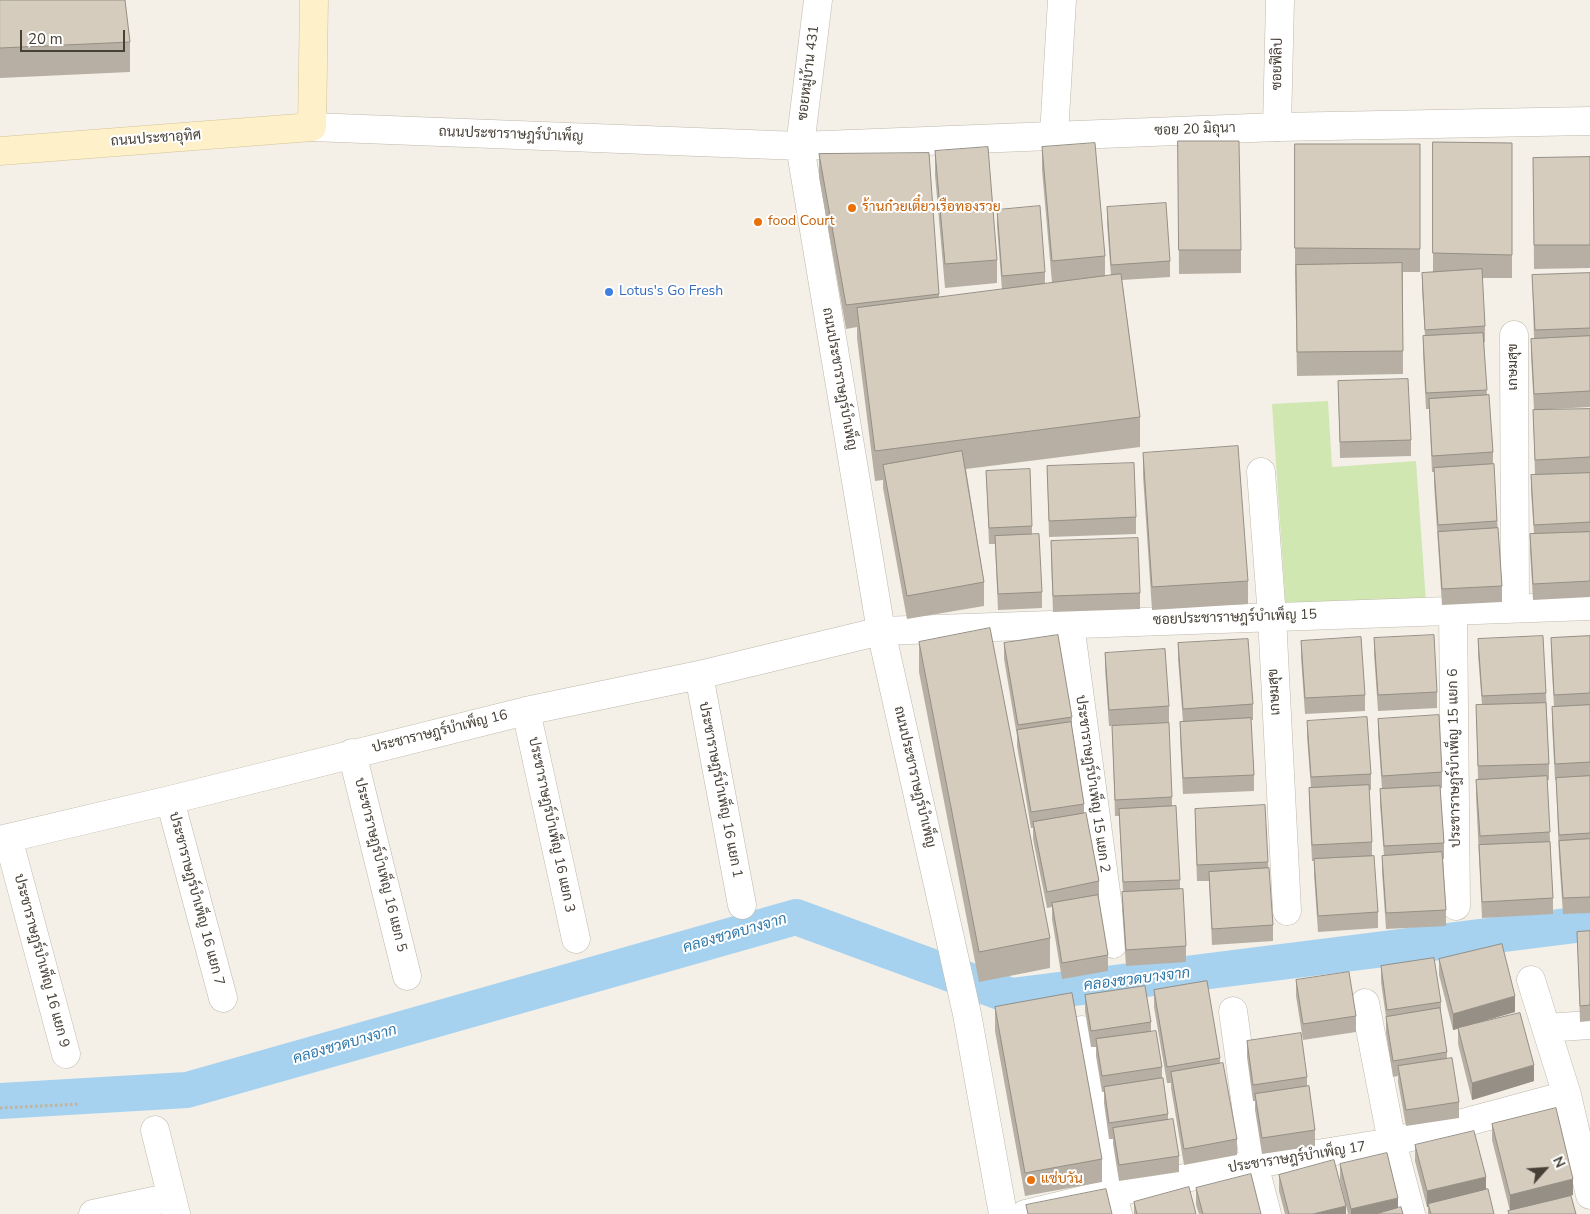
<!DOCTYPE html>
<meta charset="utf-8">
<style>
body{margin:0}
#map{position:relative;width:1590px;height:1214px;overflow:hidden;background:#f4f0e8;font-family:"Nunito Sans",sans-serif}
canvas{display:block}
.north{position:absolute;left:1520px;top:1144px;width:50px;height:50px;-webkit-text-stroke:4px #fff;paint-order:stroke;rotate:64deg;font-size:14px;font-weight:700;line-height:20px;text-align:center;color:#474037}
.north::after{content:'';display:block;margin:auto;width:18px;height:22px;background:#474037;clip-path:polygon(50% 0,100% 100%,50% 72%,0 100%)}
.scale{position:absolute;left:20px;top:30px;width:105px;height:22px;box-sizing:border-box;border:2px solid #474037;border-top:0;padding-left:6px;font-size:15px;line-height:18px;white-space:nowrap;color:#474037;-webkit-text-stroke:4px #fff;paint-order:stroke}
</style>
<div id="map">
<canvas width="1590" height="1214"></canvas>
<div class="north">N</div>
<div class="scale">20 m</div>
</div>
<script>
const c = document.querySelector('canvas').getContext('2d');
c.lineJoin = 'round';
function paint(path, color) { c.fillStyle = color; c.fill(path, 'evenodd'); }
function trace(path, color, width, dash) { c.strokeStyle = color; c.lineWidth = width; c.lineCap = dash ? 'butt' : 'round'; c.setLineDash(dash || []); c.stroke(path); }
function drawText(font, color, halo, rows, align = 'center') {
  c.font = font + ' "Nunito Sans",Sarabun,sans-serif'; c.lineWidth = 4; c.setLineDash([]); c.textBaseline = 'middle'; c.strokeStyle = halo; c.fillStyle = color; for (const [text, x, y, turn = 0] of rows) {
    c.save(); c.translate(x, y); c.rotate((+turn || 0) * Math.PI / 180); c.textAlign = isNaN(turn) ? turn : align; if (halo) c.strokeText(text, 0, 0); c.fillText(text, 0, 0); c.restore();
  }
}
paint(new Path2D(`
 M1328,401L1332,467L1416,461L1426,602L1286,611L1272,404Z`), '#d0e7b2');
trace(new Path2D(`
 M0,1101L187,1090L796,917L1011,996L1590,923`), '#a6d2ef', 36);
const minor = new Path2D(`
 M1277,127L1280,0
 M1054,135L1062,0
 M800,146L818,0
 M1514,335L1515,608
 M1261,472L1272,617L1287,911
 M1070,605V624L1113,944
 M1453,610L1456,906
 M699,675L742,905
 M526,711L576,939
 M352,753L407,976
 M170,800L223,998
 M8,838L66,1054
 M0,840L170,800L526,711L699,675L881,631L1590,606
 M1531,980L1567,1095L1590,1195
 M1365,1003L1392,1142L1411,1214
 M1233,1011L1254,1164L1267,1214
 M1546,1028L1590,1025
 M1082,1030L1112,1193L1118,1214
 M155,1130L176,1214
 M93,1214L172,1197
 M1025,1214L1112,1193L1254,1164L1392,1142L1567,1095`);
const tertiary = new Path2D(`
 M312,127L800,146L1277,127L1590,121
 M800,146L881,631L967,1014L1003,1214`);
const secondary = new Path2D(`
 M0,151L312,127L314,0`);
trace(minor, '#bfb8ab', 29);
trace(tertiary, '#bfb8ab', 29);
trace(secondary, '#d3c399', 29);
trace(new Path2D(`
 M0,1108L80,1104`), '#c1b39c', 3, [2.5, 2.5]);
trace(minor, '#fff', 28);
trace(tertiary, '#fff', 28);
trace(secondary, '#fef0c8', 28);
paint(new Path2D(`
 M0,0L130,42V72L0,78Z
 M1178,141L1241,250V273L1179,274Z
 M1433,142L1512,143V278H1482L1485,326V342L1484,343L1487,396L1493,452V464L1502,586V602L1442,605L1434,484V472H1432L1429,409H1426L1423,353V336H1425L1422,289V273L1433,272Z
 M1295,144H1420V272H1403V374L1297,376L1295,271Z
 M1042,147L1105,256V276H1111L1107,223V207L1170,261V277L1122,280L1140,417V447L966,469L984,582V606L907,619L883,488V480L875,481L857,338V327L846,329L819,177V154L939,294V298L1002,290L997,226V210L1045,272V284L1052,283L1042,170Z
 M935,151L997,260V283L945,288L935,175Z
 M1590,157V268L1534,269L1533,158Z
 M1590,273V407L1534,410L1531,355V339L1534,338L1532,275Z
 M1338,381L1411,440V456L1340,458Z
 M1590,409V597L1533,600L1530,550V534H1534L1531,491V475H1535L1533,410Z
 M1143,453L1248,581V604L1152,610L1143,476Z
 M1047,466L1136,517V534L1049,537Z
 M986,471L1032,526V535L1042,592V608L998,610L995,544H989Z
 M1051,541L1140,593V609L1053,612L1051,558Z
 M1590,636V913L1563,914L1559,857L1556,780H1555L1552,723V707H1554L1551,654V638Z
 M1374,638L1437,692V708L1378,711L1374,654Z
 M1478,639L1546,693L1549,764V780H1547L1553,898V914L1482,918L1476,796V780H1478L1476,705H1482L1478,655Z
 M1301,641L1365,695V711L1305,714L1301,657Z
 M919,642L1050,938V968L979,982L919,672Z
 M1004,643L1072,717V727L1084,804V813L1099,881V898H1098L1108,955V971L1062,979L1052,919V907L1047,908L1033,839V828H1031L1017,746V736L1004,659Z
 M1178,643L1253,704V720H1251L1254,775V791L1183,794L1180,738V722H1183L1178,659Z
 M1105,653L1169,706V723L1109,726L1105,669Z
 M1378,719L1442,772V788H1440L1444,843V859H1443L1446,910V926L1386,929L1382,872V856H1384L1380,805V789H1382L1378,735Z
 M1307,721L1371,774V790H1369L1372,842V856L1378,912V928L1318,932L1314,875V861H1312L1309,804V788H1311L1307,737Z
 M1112,726L1172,797V806L1180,880V889L1186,946V962L1126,966L1122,908L1123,892L1119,816H1115Z
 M1195,809L1268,862L1273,925V941L1212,945L1209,881H1197L1195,825Z
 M1590,931V1021L1580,1022L1577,932Z
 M1439,959L1515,1012L1469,1025L1534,1081L1472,1100L1458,1044V1029L1453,1030L1439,975Z
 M1381,966L1441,1002V1014L1447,1052V1059L1459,1102V1118L1406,1126L1398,1082V1076L1393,1077L1386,1033V1017L1381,982Z
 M1296,980L1356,1016V1032L1303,1040L1296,996Z
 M1154,990L1220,1058V1064L1237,1139V1155L1184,1165L1171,1088V1083H1167L1154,1007Z
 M1085,995L1151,1022V1031L1162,1067V1078L1168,1114V1120L1179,1156V1172L1119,1181L1113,1144V1139H1109L1104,1103V1092H1102L1096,1056V1047H1091L1085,1011Z
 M995,1007L1102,1159V1182L1025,1196L995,1031Z
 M1247,1041L1307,1077V1086L1315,1130V1146L1262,1154L1255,1110V1101H1253L1247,1057Z
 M1492,1124L1573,1195L1560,1199L1576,1214H1508V1211H1510L1492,1140Z
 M1415,1145L1486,1190L1494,1214H1428V1207H1427L1415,1161Z
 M1340,1164L1398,1208L1403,1214H1348L1340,1180Z
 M1279,1175L1346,1214H1285L1279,1191Z
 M1196,1188L1261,1214H1199L1196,1205Z
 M1134,1202L1196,1214H1134Z`), '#b7afa3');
paint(new Path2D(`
 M1515,996V1012L1453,1030V1014Z
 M1534,1065V1081L1472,1100V1083Z
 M1486,1177V1193L1428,1204V1207H1427V1191Z
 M1573,1179V1195L1510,1211V1195Z
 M1398,1198V1214H1351V1209Z
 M1346,1206V1214H1313Z`), '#958f85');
const building = new Path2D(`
 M0,0H125L130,42L0,48Z
 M1178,141H1239L1241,250H1179Z
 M1433,142L1512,143V255L1433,253Z
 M1095,143L1105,256L1052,261L1042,147Z
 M1295,144H1420V249L1295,248Z
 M988,147L997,260L945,264L935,151Z
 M929,153L939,294L846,305L819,154Z
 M1590,157V245H1534L1533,158Z
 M1166,203L1170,261L1111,265L1107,207Z
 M1040,206L1045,272L1002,276L997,210Z
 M1402,263L1403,351L1297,352L1296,265Z
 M1482,269L1485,326L1425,330L1422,273Z
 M1590,273V328L1535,330L1532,275Z
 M1121,274L1140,417L875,451L857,308Z
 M1483,333L1487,390L1426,393L1423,336Z
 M1590,336V391L1534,394L1531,339Z
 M1408,379L1411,440L1340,442L1338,381Z
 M1489,395L1493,452L1432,456L1429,399Z
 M1590,409V457L1535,460L1533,410Z
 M1238,446L1248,581L1152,587L1143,453Z
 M962,451L984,582L907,596L883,465Z
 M1134,463L1136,517L1049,521L1047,466Z
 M1494,464L1497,521L1438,525L1434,468Z
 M1030,469L1032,526L989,528L986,471Z
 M1590,473V522L1534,525L1531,475Z
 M1498,528L1502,586L1442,589L1438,532Z
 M1590,532V581L1533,584L1530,534Z
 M1039,534L1042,592L998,594L995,536Z
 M1138,538L1140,593L1053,596L1051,541Z
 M990,628L1050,938L979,952L919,642Z
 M1058,635L1072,717L1018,725L1004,643Z
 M1434,635L1437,692L1378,695L1374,638Z
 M1543,636L1546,693L1482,696L1478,639Z
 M1590,636V693L1554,695L1551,638Z
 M1361,637L1365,695L1305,698L1301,641Z
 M1248,639L1253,704L1183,709L1178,643Z
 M1165,649L1169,706L1109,710L1105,653Z
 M1546,703L1549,764L1478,766L1476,705Z
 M1590,705V762L1555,764L1552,707Z
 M1439,715L1442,772L1382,776L1378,719Z
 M1367,717L1371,774L1311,777L1307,721Z
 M1251,718L1254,775L1183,778L1180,722Z
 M1071,722L1084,804L1031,812L1017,730Z
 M1169,723L1172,797L1115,800L1112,726Z
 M1547,776L1550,832L1480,836L1476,780Z
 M1590,776V833L1559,835L1556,778Z
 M1369,785L1372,842L1312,845L1309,788Z
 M1440,786L1444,843L1384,846L1380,789Z
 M1265,805L1268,862L1197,865L1195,809Z
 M1176,806L1180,880L1123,882L1119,809Z
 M1086,813L1099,881L1047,892L1033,822Z
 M1590,839V897L1563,898L1559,841Z
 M1550,842L1553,898L1482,902L1479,845Z
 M1442,852L1446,910L1386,913L1382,856Z
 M1374,856L1378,912L1318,916L1314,859Z
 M1269,868L1273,925L1212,929L1209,872Z
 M1183,889L1186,946L1126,950L1122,892Z
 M1098,895L1108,955L1062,963L1052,903Z
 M1590,931V1005L1580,1006L1577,932Z
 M1502,944L1515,996L1453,1014L1439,959Z
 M1434,958L1441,1002L1387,1010L1381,966Z
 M1349,972L1356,1016L1303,1024L1296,980Z
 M1207,981L1220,1058L1167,1067L1154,990Z
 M1145,986L1151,1022L1091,1031L1085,995Z
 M1072,993L1102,1159L1025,1173L995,1007Z
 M1440,1008L1447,1052L1393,1061L1386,1017Z
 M1520,1013L1534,1065L1472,1083L1458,1028Z
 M1156,1031L1162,1067L1102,1076L1096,1039Z
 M1301,1033L1307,1077L1253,1085L1247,1041Z
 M1452,1058L1459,1102L1406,1110L1398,1066Z
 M1223,1063L1237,1139L1184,1149L1171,1072Z
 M1163,1078L1168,1114L1109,1123L1104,1087Z
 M1309,1086L1315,1130L1262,1138L1255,1094Z
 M1556,1108L1573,1179L1510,1195L1492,1124Z
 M1173,1119L1179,1156L1119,1165L1113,1128Z
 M1474,1131L1486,1177L1427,1191L1415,1145Z
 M1387,1153L1398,1198L1351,1209L1340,1164Z
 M1334,1160L1346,1206L1313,1214H1289L1279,1175Z
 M1251,1174L1261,1214H1203L1196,1188Z
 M1189,1187L1196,1214H1137L1134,1202Z
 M1106,1189L1112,1214H1028L1026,1205Z
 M1488,1189L1494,1214H1431L1428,1204Z
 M1571,1196L1576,1214H1509L1508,1211Z
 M1401,1207L1403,1214H1376Z`);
paint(building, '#d5ccbe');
trace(building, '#958f85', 1);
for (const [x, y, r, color] of [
 [852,208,5,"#e8710a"],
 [758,222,5,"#e8710a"],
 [609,292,5,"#3f7fe0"],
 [1031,1180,5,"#e8710a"]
]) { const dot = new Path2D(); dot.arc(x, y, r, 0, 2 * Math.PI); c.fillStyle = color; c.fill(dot); trace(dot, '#fff', 2); }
drawText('14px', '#474037', '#fff', [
 ["ซอยฟิลิป",1278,64,-89],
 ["ซอยหมู่บ้าน 431",809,73,-83],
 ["ซอย 20 มิถุนา",1195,130,-2],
 ["ถนนประชาราษฎร์บำเพ็ญ",511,135,2],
 ["ถนนประชาอุทิศ",156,139,-4],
 ["เกษมสุข",1514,367,-90],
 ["ถนนประชาราษฎร์บำเพ็ญ",839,379,80],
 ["ซอยประชาราษฎร์บำเพ็ญ 15",1235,618,-2],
 ["เกษมสุข",1275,692,-93],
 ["ประชาราษฎร์บำเพ็ญ 16",440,732,-14],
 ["ประชาราษฎร์บำเพ็ญ 15 แยก 6",1455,758,-91],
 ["ถนนประชาราษฎร์บำเพ็ญ",914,777,77],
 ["ประชาราษฎร์บำเพ็ญ 15 แยก 2",1092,784,82],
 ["ประชาราษฎร์บำเพ็ญ 16 แยก 1",720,790,79],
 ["ประชาราษฎร์บำเพ็ญ 16 แยก 3",551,825,78],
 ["ประชาราษฎร์บำเพ็ญ 16 แยก 5",380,865,76],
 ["ประชาราษฎร์บำเพ็ญ 16 แยก 7",196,899,75],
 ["ประชาราษฎร์บำเพ็ญ 16 แยก 9",41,961,75],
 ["ประชาราษฎร์บำเพ็ญ 17",1297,1158,-9]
]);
drawText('14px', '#c56008', '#fff', [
 ["ร้านก๋วยเตี๋ยวเรือทองรวย",862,208],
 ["food Court",768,222],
 ["แซ่บวัน",1041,1180]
], 'left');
drawText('14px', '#366cbe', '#fff', [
 ["Lotus's Go Fresh",619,292]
], 'left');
drawText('italic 15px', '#2f78aa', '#fff', [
 ["คลองชวดบางจาก",735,934,-16],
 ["คลองชวดบางจาก",1137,980,-7],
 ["คลองชวดบางจาก",345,1045,-16]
]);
</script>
